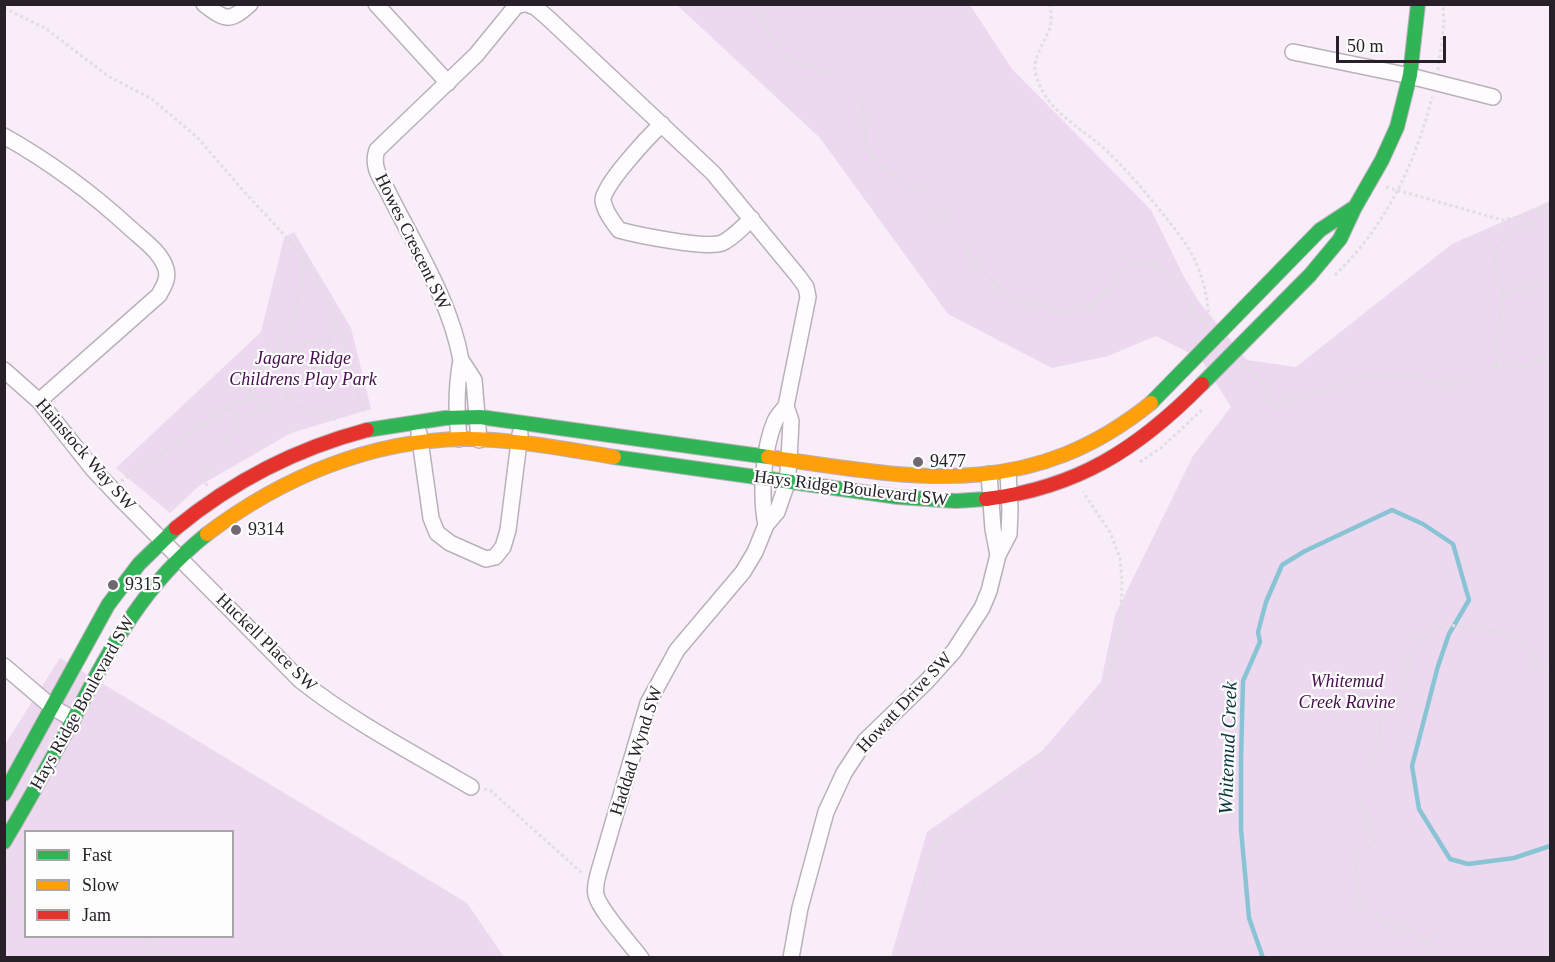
<!DOCTYPE html>
<style>
body{margin:0}
#map{position:relative;width:1555px;height:962px;overflow:hidden;background:#f8edf9;font-family:Georgia,serif}
canvas{display:block}
.frame{position:absolute;inset:0;border:6px solid #272028;pointer-events:none}
.legend{position:absolute;left:24px;top:830px;width:210px;height:108px;box-sizing:border-box;background:#fdfdfd;border:2px solid #a7a5a8;margin:0;padding:8px 10px;list-style:none;font-size:18px;color:#272028}
.legend li{display:flex;align-items:center;gap:12px;height:30px}
.legend b{width:30px;border:2px solid #a7a5a8}
.scale{position:absolute;left:1336px;top:36px;width:110px;height:27px;box-sizing:border-box;border:3px solid #272028;border-top:0;padding-left:8px;font-size:18px;line-height:21px;white-space:nowrap;color:#272028;-webkit-text-stroke:4px #fdfdfd;paint-order:stroke}
</style>
<div id="map">
<canvas width="1555" height="962"></canvas>
<div class="frame"></div>
<ul class="legend">
<li><b style="height:8px;background:#30b455"></b>Fast</li>
<li><b style="height:8px;background:#ff9f0a"></b>Slow</li>
<li><b style="height:8px;background:#e5322d"></b>Jam</li>
</ul>
<div class="scale">50 m</div>
</div>
<script>
const c = document.querySelector('canvas').getContext('2d');
c.lineJoin = 'round';
function paint(path, color) { c.fillStyle = color; c.fill(path, 'evenodd'); }
function trace(path, color, width, dash) { c.strokeStyle = color; c.lineWidth = width; c.lineCap = dash ? 'butt' : 'round'; c.setLineDash(dash || []); c.stroke(path); }
function drawText(font, color, halo, rows, align = 'center') {
  c.font = font + ' Georgia,serif'; c.lineWidth = 4.5; c.setLineDash([]); c.textBaseline = 'middle'; c.strokeStyle = halo; c.fillStyle = color; for (const [text, x, y, turn = 0] of rows) {
    c.save(); c.translate(x, y); c.rotate((+turn || 0) * Math.PI / 180); c.textAlign = isNaN(turn) ? turn : align; if (halo) c.strokeText(text, 0, 0); c.fillText(text, 0, 0); c.restore();
  }
}
paint(new Path2D(`
 M677,5H970L1012,69L1151,210L1183,275L1199,302L1247,360L1296,367L1452,244L1550,201V957H891L927,832L1042,751L1101,682L1115,615L1193,456L1231,407L1201,359L1156,336L1108,356L1052,368L948,314L820,138Z
 M294,232L351,328L371,409L291,433L199,486L170,513L116,468L261,332L284,238Z
 M60,658L467,903L504,957H5L4,746ZM26,832H232V936H26Z`), '#ecd8ef');
trace(new Path2D(`
 M1263,958L1249,918L1241,829V760L1243,681L1260,642L1258,632L1266,602L1282,565L1305,551L1392,510L1423,524L1453,544L1469,600L1449,634L1438,666L1412,766L1419,809L1450,859L1468,864L1514,858L1550,846`), '#89c4d4', 4.5);
const street = new Path2D(`
 M204,4C225,20 229,23 250,4
 M376,4L448,83
 M527,4L535,7L548,18L713,173L798,276L806,287L808,297L786,406L791,421L789,460L787,483L777,512L766,525L755,552L743,572L677,650L648,703L599,871C597,879 594,886 596,895C600,911 630,943 641,958
 M1293,52L1410,76L1493,97
 M662,124C650,135 601,187 603,201C605,212 613,222 619,230C637,235 706,249 722,243C733,238 742,227 752,219
 M4,136C50,162 92,193 130,228C143,240 161,252 166,269C169,279 163,287 159,295L39,401
 M461,360C450,299 413,243 386,188C378,175 372,164 377,150L476,55L516,6L523,4
 M4,370L39,401L92,468L124,502L300,680C353,722 413,753 471,787
 M419,433L431,518L437,533L450,543L486,559L495,557L503,547L508,530L520,434
 M459,439C456,412 456,387 461,360L474,380L479,440
 M989,474L993,529L998,555
 M766,525C760,496 763,449 775,421C777,416 782,411 786,406
 M4,666L52,707L73,719
 M791,958L800,908L826,812L844,773L865,741L927,681L954,651L982,608L989,591L998,555L1009,534L1010,510L1008,472`);
const fast = new Path2D(`
 M1202,384L1310,275L1340,239L1354,209L1382,160L1397,127L1410,75L1418,4
 M1151,403L1320,230L1355,207
 M367,430L445,418L480,417L768,457
 M614,457L898,497L956,501L986,499
 M4,794L108,605L139,564L176,528
 M4,842C29,801 51,760 74,718C111,647 143,585 207,534`);
const slow = new Path2D(`
 M768,457C913,478 1027,503 1151,403
 M207,534C281,478 370,440 464,439C515,439 564,449 614,457`);
const jam = new Path2D(`
 M986,499C1077,488 1138,449 1202,384
 M176,528C233,481 295,449 367,430`);
trace(street, '#b9b1ba', 18);
trace(fast, '#b9b1ba', 16);
trace(slow, '#b9b1ba', 16);
trace(jam, '#b9b1ba', 16);
trace(new Path2D(`
 M747,4C768,18 769,44 788,57C809,72 838,65 854,85C869,102 860,131 869,151C875,167 893,173 906,183C926,200 946,222 962,243C976,261 988,281 1008,293C1029,306 1073,318 1095,302C1120,283 1119,245 1162,270C1176,279 1183,295 1192,309C1197,315 1203,320 1208,326
 M1050,4C1051,12 1052,20 1050,27C1046,42 1031,57 1036,75C1046,112 1081,127 1106,150C1128,171 1148,195 1167,219C1178,233 1190,248 1197,265C1205,284 1208,302 1209,322
 M4,8L45,28L108,76L152,99L197,137L247,195L304,256L337,319L364,415
 M1438,70L1444,23L1443,4
 M1386,187L1502,220L1519,217L1550,204
 M1335,275C1385,227 1415,165 1432,97
 M1503,293L1493,269L1495,252L1511,230L1550,215
 M327,345L337,321
 M332,355L339,356L349,361
 M1244,363C1255,374 1263,382 1265,398L1275,405L1371,374H1397L1456,385L1496,365L1503,293L1550,283
 M271,365L283,366
 M1496,365L1504,363L1523,366L1550,357
 M284,378C305,380 320,373 332,355C328,327 290,345 284,364C280,376 286,394 291,405
 M251,393L263,409
 M230,408L239,423
 M1140,462L1162,447L1204,408
 M121,481L151,462L177,441L242,401L255,389L267,372L297,305L304,258
 M206,486C208,469 215,457 224,444C253,400 291,395 336,420
 M484,789L491,791L583,874
 M4,870L13,856
 M4,892L15,900L26,903
 M142,936L161,952L173,958
 M904,958L934,846L944,830L1047,755L1102,692L1108,679L1119,635L1121,615L1122,581L1120,558L1110,532L1083,492
 M1436,958C1431,950 1426,941 1418,936C1393,921 1365,926 1357,891C1355,882 1354,873 1357,864C1361,853 1369,850 1374,841L1362,801L1367,780L1381,752L1380,720L1382,715L1395,703L1404,691L1409,658L1424,637L1435,629L1447,625L1499,631L1511,636L1523,644L1530,651L1540,669L1550,676`), '#e1dee1', 3, [3, 3]);
trace(street, '#fefcfe', 15);
trace(fast, '#30b455', 14);
trace(slow, '#ff9f0a', 14);
trace(jam, '#e5322d', 14);
for (const [x, y, r, color] of [
 [918,462,6,"#706871"],
 [236,530,6,"#706871"],
 [113,585,6,"#706871"]
]) { const dot = new Path2D(); dot.arc(x, y, r, 0, 2 * Math.PI); c.fillStyle = color; c.fill(dot); trace(dot, '#fdfdfd', 2); }
drawText('18px', '#272028', '#fdfdfd', [
 ["Howes Crescent SW",412,242,64],
 ["Hainstock Way SW",85,455,49],
 ["Hays Ridge Boulevard SW",851,489,7],
 ["Huckell Place SW",266,643,44],
 ["Hays Ridge Boulevard SW",83,703,-61],
 ["Howatt Drive SW",905,703,-47],
 ["Haddad Wynd SW",637,751,-72]
]);
drawText('italic 18px', '#460e4e', '#fdfdfd', [
 ["Jagare Ridge",303,359],
 ["Childrens Play Park",303,380],
 ["Whitemud",1347,682],
 ["Creek Ravine",1347,703]
]);
drawText('18px', '#272028', '#fdfdfd', [
 ["9477",930,462],
 ["9314",248,530],
 ["9315",125,585]
], 'left');
drawText('italic 20px', '#06333a', '#fdfdfd', [
 ["Whitemud Creek",1229,748,-88]
]);
</script>
